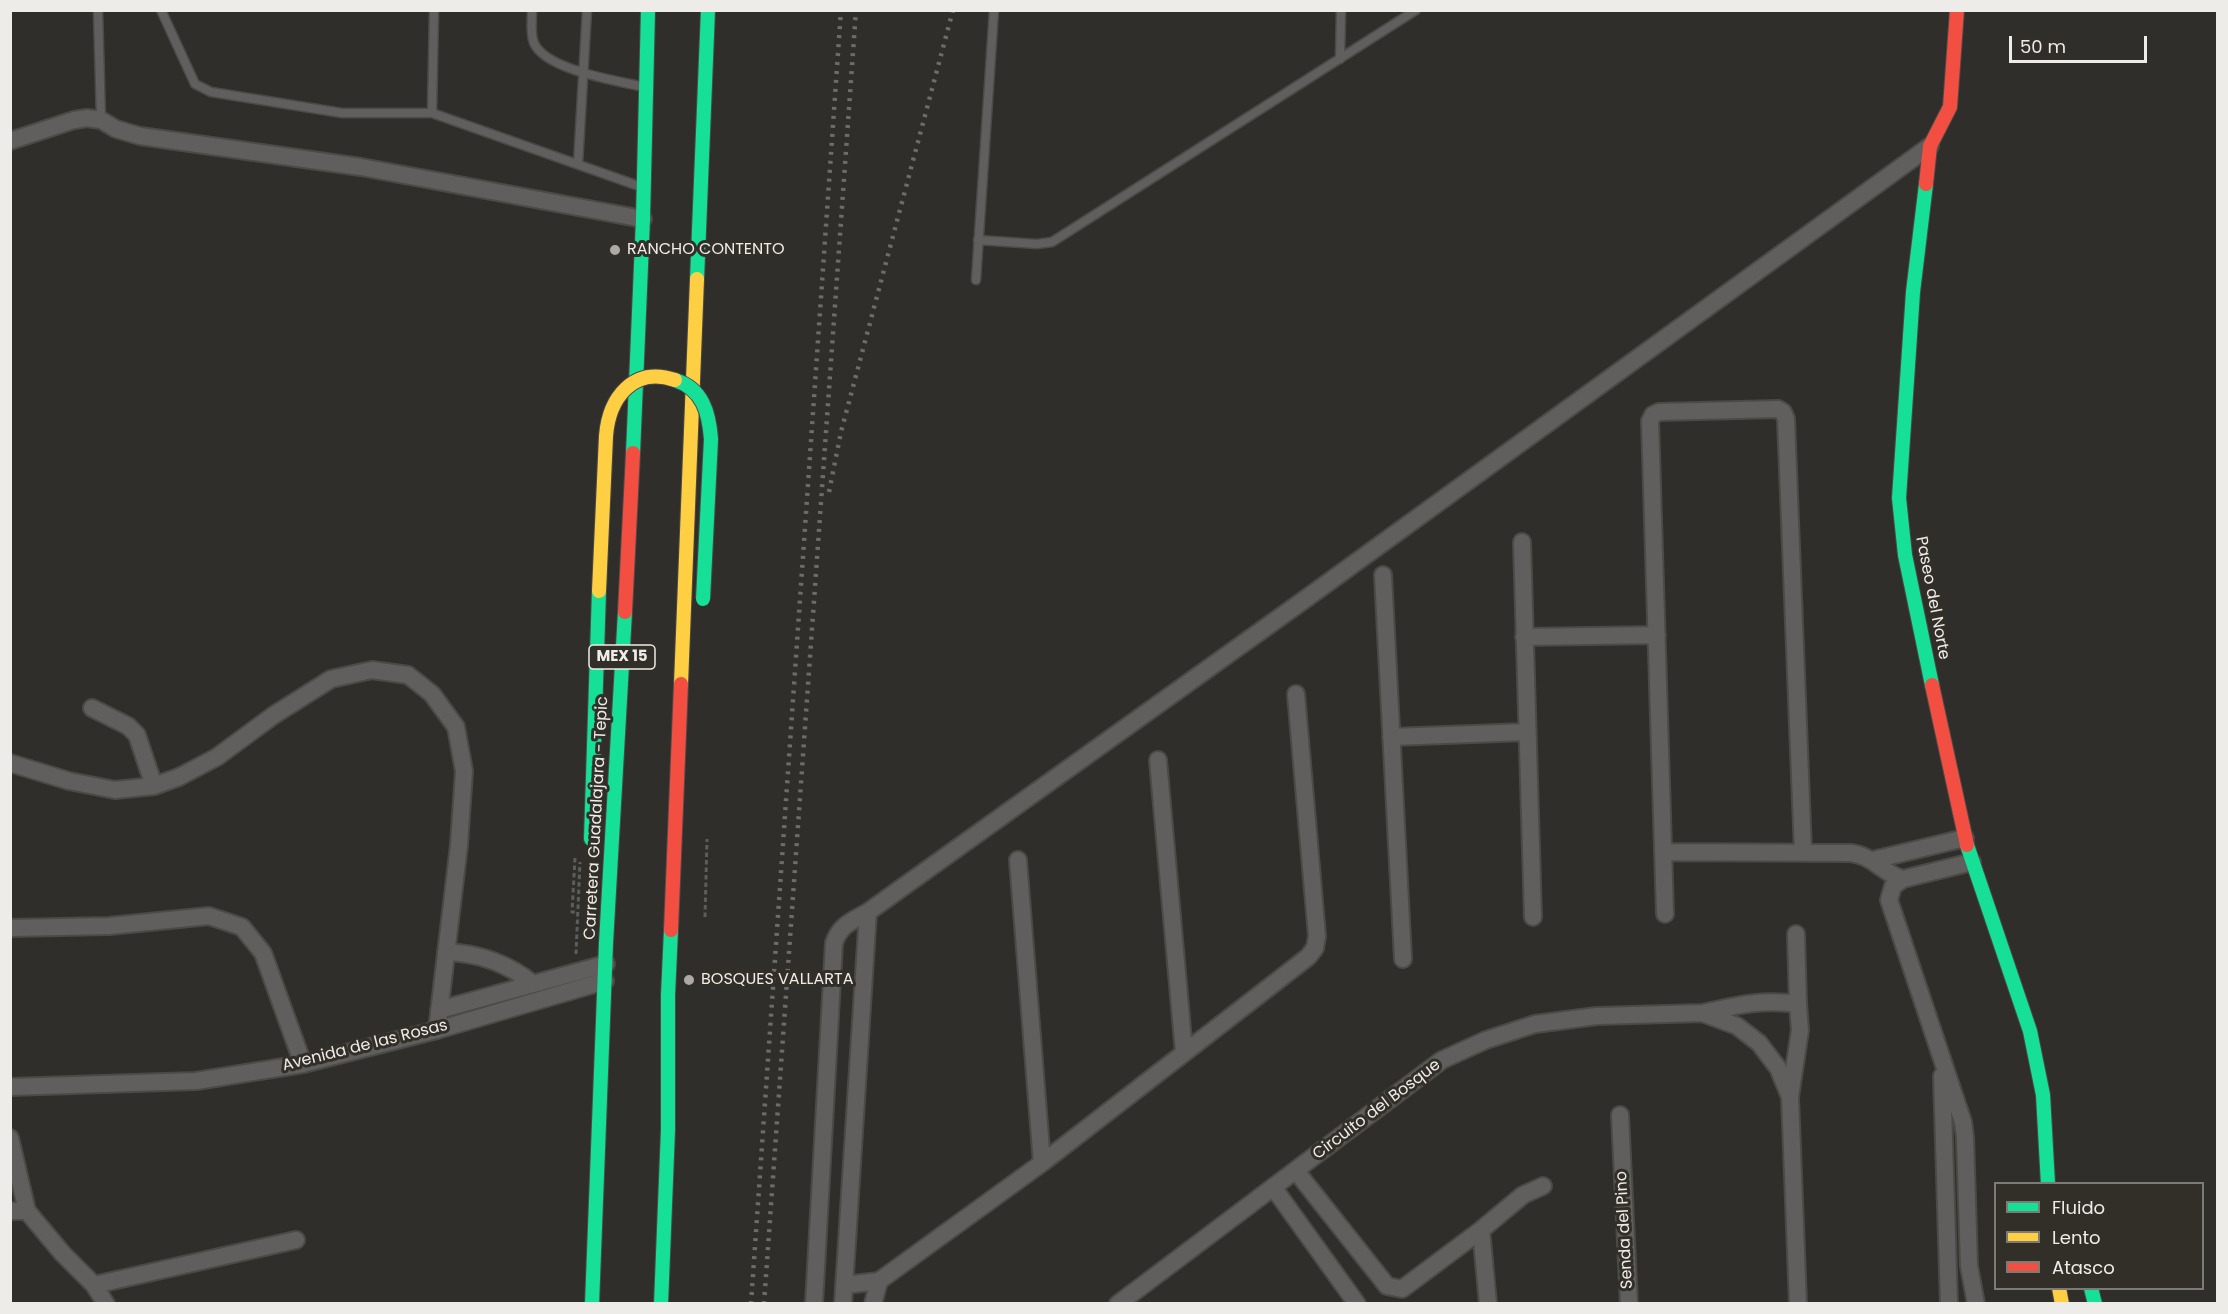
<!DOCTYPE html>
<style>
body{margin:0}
#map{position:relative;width:2228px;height:1314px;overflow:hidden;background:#302e2b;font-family:Poppins,sans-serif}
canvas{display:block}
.frame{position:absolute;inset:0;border:12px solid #eeece8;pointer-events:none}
.legend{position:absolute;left:1994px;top:1182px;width:210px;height:108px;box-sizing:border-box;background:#322f29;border:2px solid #7d7b75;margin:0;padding:8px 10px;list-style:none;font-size:18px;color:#eeece8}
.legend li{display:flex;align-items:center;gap:12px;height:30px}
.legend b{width:30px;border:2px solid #7d7b75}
.scale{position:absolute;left:2009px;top:36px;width:138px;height:27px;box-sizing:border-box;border:3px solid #eeece8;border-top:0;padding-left:8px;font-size:18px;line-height:21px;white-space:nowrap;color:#eeece8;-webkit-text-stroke:4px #322f29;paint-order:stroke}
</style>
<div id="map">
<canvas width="2228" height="1314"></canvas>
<div class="frame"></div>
<ul class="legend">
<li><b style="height:8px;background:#16e098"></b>Fluido</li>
<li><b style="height:8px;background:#ffcf43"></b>Lento</li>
<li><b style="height:8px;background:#f24e42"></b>Atasco</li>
</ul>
<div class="scale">50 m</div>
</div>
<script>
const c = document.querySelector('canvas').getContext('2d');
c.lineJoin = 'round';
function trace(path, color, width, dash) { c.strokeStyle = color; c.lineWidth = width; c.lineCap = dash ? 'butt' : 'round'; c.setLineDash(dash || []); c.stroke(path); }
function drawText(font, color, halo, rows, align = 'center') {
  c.font = font + ' Poppins,sans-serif'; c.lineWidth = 6; c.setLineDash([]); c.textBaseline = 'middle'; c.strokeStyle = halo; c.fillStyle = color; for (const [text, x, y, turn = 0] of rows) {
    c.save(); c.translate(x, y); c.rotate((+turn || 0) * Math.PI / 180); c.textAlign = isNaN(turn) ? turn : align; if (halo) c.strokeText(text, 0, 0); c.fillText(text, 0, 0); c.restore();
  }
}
const lane = new Path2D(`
 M98,10L101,120
 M161,10L195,84L211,92L342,113H432L636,185
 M532,10C532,20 530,34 534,43C545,69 613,80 639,86
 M1340,59L1341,10
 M432,113L434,10
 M578,164L587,10
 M978,240L1037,244L1052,242L1416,10
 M976,280L994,10`);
const street = new Path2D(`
 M10,141L74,120L87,118L101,120L116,129L140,136L361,167L643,219
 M1522,542L1533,917
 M1383,575L1403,959
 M1524,637L1657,635
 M92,708L128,726L137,735L154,786
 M1391,737L1527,732
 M1158,760L1184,1052
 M10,763L69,781L115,790L154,786L179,777L217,757L274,715L331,679L372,670L408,675L432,694L456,727L464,771L459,845L437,1030
 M1663,852L1851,853C1874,856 1883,874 1903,879L1972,862
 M1018,860L1042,1163
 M1873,860L1965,838
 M1903,879L1893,886L1889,900L1963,1122L1965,1137L1969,1266L1976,1304
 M1665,914L1650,421L1653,415L1659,412L1778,409L1783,412L1786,419L1803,852
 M10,928L109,926L209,916L242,927L263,953L303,1064
 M1796,934L1798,1004
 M446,952C478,953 509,964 533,984
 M439,1010L606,964
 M1703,1013C1737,1005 1762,999 1798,1004L1800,1030L1790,1097
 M1942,1076L1949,1304
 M10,1087L196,1081L303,1064L437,1030L605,981
 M1620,1115L1629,1304
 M10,1138L27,1211L63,1254L94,1285L106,1304
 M1296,1171L1387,1286L1402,1289L1481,1230L1523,1195L1543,1186
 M1273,1187L1357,1304
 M10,1211H27
 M1481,1230L1488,1304
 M94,1285L296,1240
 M845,1285L879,1281L1042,1163L1308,957L1315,948L1317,936L1296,694
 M814,1304L834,943C840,925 852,921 868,912L1304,600L1930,146
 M843,1304L868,912
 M873,1304L879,1281
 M1118,1304L1442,1060L1486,1040L1535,1024L1597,1016L1702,1013L1737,1026L1759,1043L1778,1068L1790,1097L1798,1304`);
const fast = new Path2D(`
 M1926,184L1913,292L1899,498L1905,555L1932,685
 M697,279L708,10
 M633,453L643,219L648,10
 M591,839L599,591
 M1967,845L2030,1031L2043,1095L2048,1184
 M2091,1288L2095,1304
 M592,1304L606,943L625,612
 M661,1304L668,1130V995L671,930`);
const slow = new Path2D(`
 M681,684L697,279
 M2059,1288L2062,1304`);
const jam = new Path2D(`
 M1926,184L1930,146L1950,107L1957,10
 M625,612L633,453
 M1932,685L1967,845
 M671,930L681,684`);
trace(lane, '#4b4a47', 11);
trace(street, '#4b4a47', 20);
trace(fast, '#4b4a47', 16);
trace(slow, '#4b4a47', 16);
trace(jam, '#4b4a47', 16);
trace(new Path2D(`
 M575,858L572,912H577
 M705,917L707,839
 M576,954L580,862`), '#5e5d5b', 3, [4.5, 3]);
trace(lane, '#615f5d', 8);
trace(street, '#615f5d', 16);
trace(fast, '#16e098', 14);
trace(slow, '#ffcf43', 14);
trace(jam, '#f24e42', 14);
trace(new Path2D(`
 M829,492L841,432L953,10
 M751,1304L841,10
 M764,1304L856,10`), '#6d6c6a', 4.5, [3, 6]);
const fastBridge = new Path2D(`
 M675,380C703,389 709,413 711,439L703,599`);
const slowBridge = new Path2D(`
 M599,591L606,436C609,398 633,366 675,380`);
trace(fastBridge, '#4b4a47', 16, []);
trace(slowBridge, '#4b4a47', 16, []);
trace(fastBridge, '#16e098', 14);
trace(slowBridge, '#ffcf43', 14);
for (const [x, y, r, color] of [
 [615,250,6,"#acaaa6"],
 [689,980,6,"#acaaa6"]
]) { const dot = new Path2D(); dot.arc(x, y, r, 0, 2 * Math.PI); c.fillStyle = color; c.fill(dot); trace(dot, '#322f29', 2); }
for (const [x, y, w] of [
 [622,657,66]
]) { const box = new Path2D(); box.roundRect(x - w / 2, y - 12, w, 24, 4.5); c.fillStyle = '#322f29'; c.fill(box); trace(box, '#eeece8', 1.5); }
drawText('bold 15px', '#eeece8', null, [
 ["MEX 15",622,657]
]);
drawText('16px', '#eeece8', '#322f29', [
 ["RANCHO CONTENTO",627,250],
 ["BOSQUES VALLARTA",701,980]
], 'left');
drawText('16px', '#eeece8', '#322f29', [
 ["Paseo del Norte",1932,598,79],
 ["Carretera Guadalajara - Tepic",597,818,-87],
 ["Avenida de las Rosas",365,1046,-14],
 ["Circuito del Bosque",1377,1110,-37],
 ["Senda del Pino",1625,1230,-93]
]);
</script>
